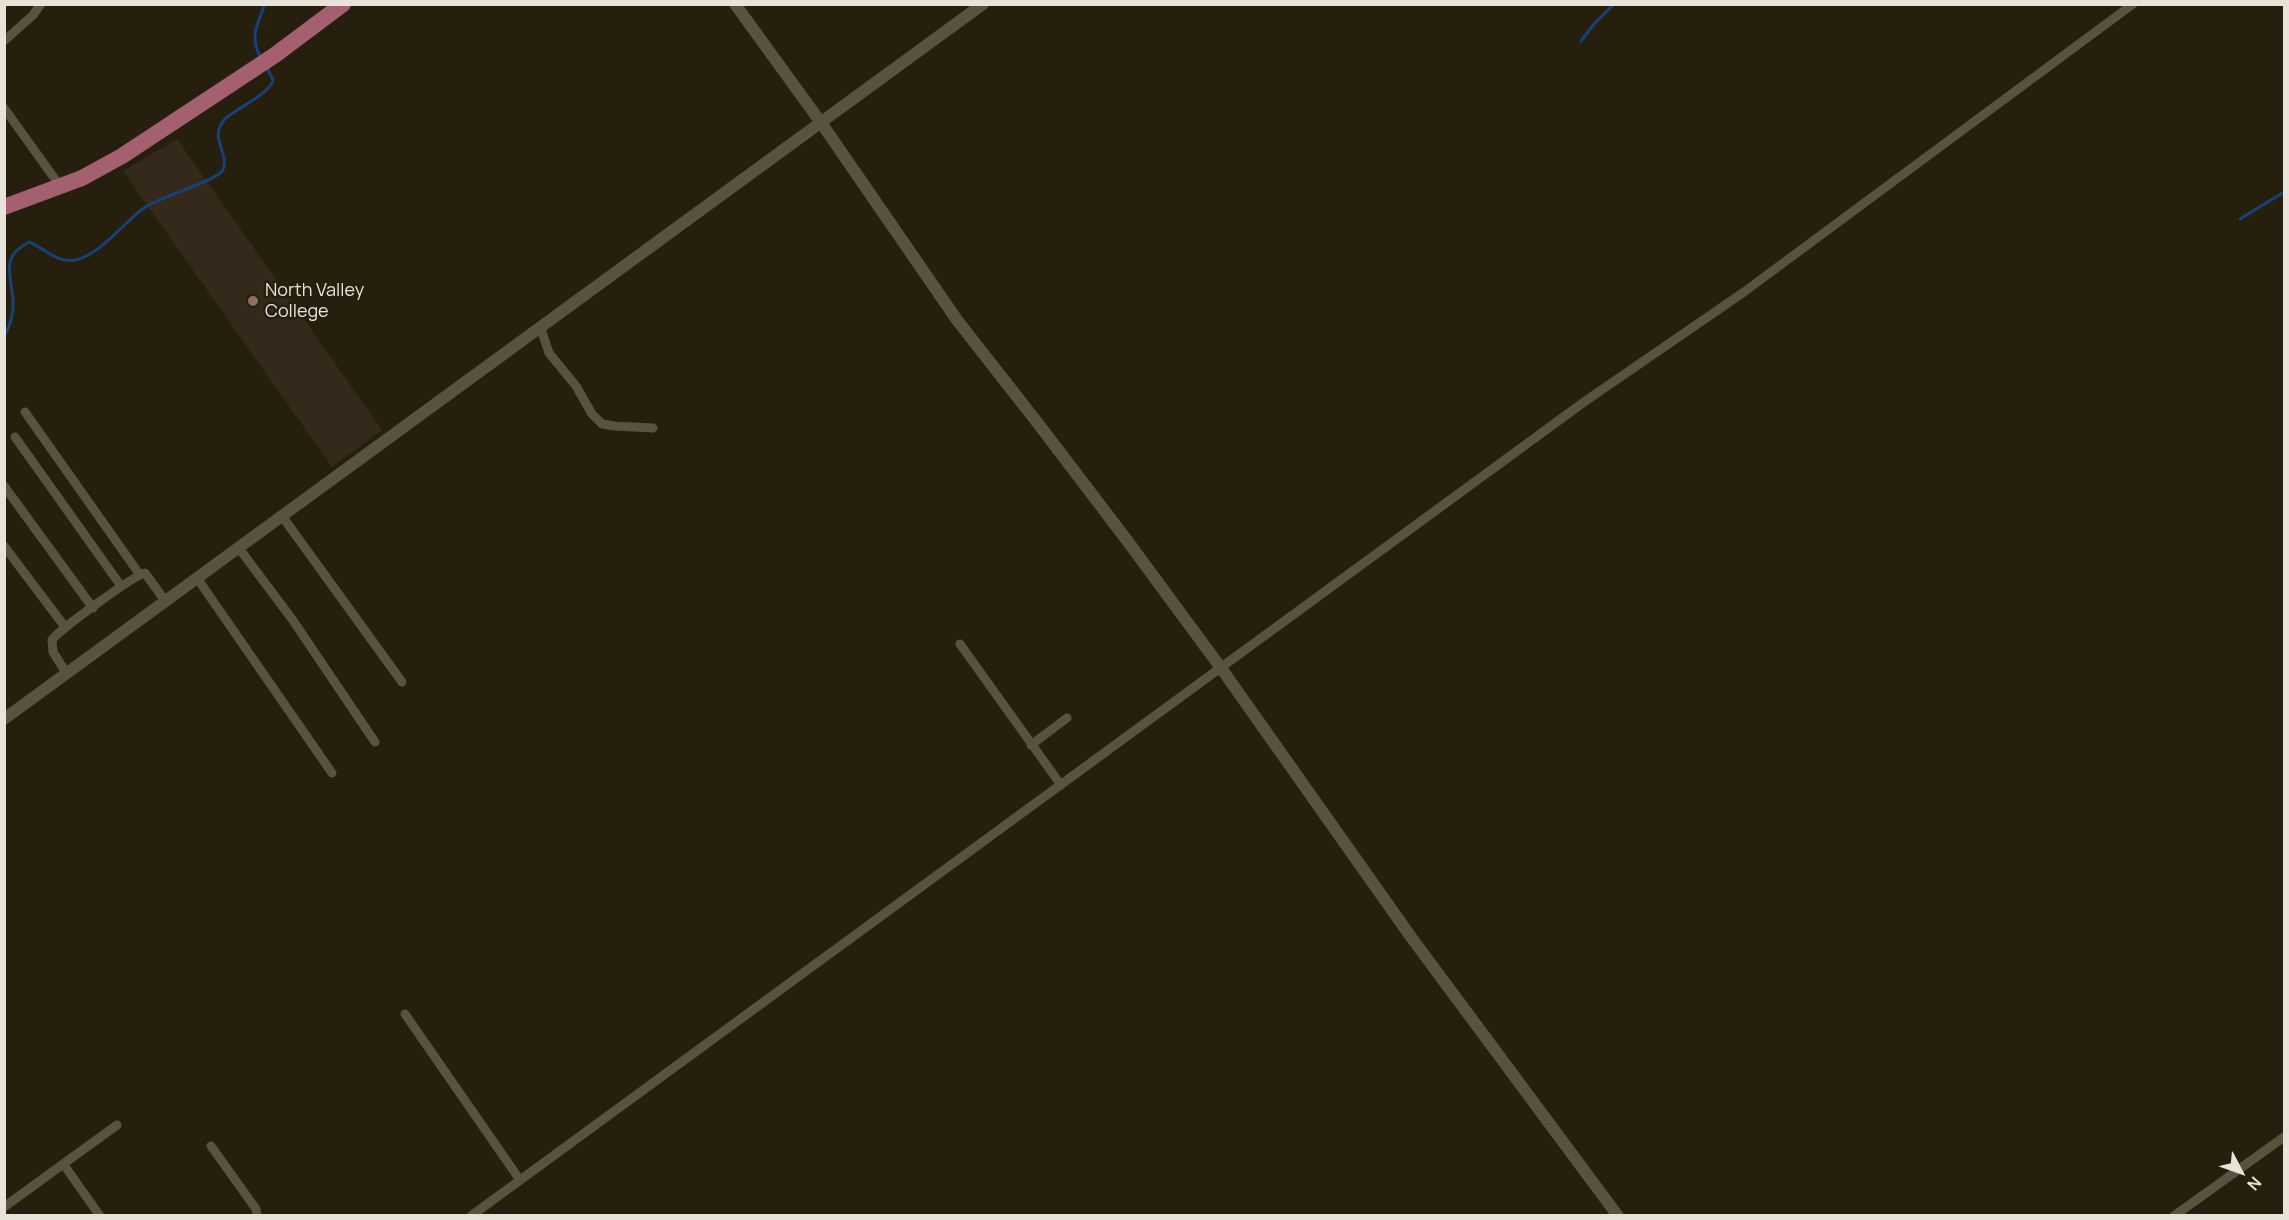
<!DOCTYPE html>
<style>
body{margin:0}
#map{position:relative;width:2289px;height:1220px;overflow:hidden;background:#261f0e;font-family:Manrope,sans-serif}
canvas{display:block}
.frame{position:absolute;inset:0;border:6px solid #e7e3d8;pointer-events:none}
.north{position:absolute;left:2211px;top:1142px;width:60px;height:60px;-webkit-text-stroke:4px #261f0e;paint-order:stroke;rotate:131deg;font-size:16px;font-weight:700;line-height:24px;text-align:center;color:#e7e3d8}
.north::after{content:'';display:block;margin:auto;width:21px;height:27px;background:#e7e3d8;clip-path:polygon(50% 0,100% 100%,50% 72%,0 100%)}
</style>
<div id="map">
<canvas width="2289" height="1220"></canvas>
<div class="frame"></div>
<div class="north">N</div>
</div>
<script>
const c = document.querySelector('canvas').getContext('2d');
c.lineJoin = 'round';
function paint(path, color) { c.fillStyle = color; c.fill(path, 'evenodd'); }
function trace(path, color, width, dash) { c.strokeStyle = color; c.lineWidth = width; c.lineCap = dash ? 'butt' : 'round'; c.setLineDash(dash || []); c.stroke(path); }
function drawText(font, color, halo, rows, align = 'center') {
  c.font = font + ' Manrope,sans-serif'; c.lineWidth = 5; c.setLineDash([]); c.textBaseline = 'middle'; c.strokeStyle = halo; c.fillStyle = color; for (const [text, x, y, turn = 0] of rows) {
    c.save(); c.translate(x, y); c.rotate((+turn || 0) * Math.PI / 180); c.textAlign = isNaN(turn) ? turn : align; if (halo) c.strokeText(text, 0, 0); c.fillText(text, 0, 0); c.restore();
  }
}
paint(new Path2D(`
 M177,139L382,430L332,467L123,171Z`), '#35291b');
trace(new Path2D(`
 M1581,41L1594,24L1614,4
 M261,58C249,37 257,26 265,4
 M2240,219L2284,192
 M4,337C10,326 14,312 13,300C11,273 0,257 29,242C45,248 55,263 75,260C99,256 124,222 144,208C159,197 216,181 222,171C232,156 207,138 225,119C236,109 272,92 273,80L266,66`), '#17417b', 3);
trace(new Path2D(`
 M4,41L33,15L41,4
 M4,108L60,186
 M541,329L549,353L576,386L592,414L602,424L614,426L653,428
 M25,412L140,575
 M15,437L121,586
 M4,486L93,608
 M282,516L402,682
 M4,546L65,627
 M238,547L292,619L375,742
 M197,578L332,773
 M960,644L1061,785
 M67,674L53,652L52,640C60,629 133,576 145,573L166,602
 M1031,745L1067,718
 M405,1014L520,1180
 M211,1146L256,1209L257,1216
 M64,1165L100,1216
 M4,1207L117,1125
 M471,1216L1584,402L1744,292L2133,4
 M2174,1216L2284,1137`), '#59523f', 9);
trace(new Path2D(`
 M735,4L822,124L957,320L1040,426L1126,539L1221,668L1411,937L1618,1216
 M4,719L983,4`), '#59523f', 12);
trace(new Path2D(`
 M4,207L82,178L122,156L275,55L343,4`), '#a46070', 16);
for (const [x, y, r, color] of [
 [253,301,6,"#8d6e63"]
]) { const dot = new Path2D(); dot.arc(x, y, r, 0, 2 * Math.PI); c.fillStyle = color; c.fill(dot); trace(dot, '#261f0e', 2); }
drawText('18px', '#e7e3d8', '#261f0e', [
 ["North Valley",265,291],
 ["College",265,312]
], 'left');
</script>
